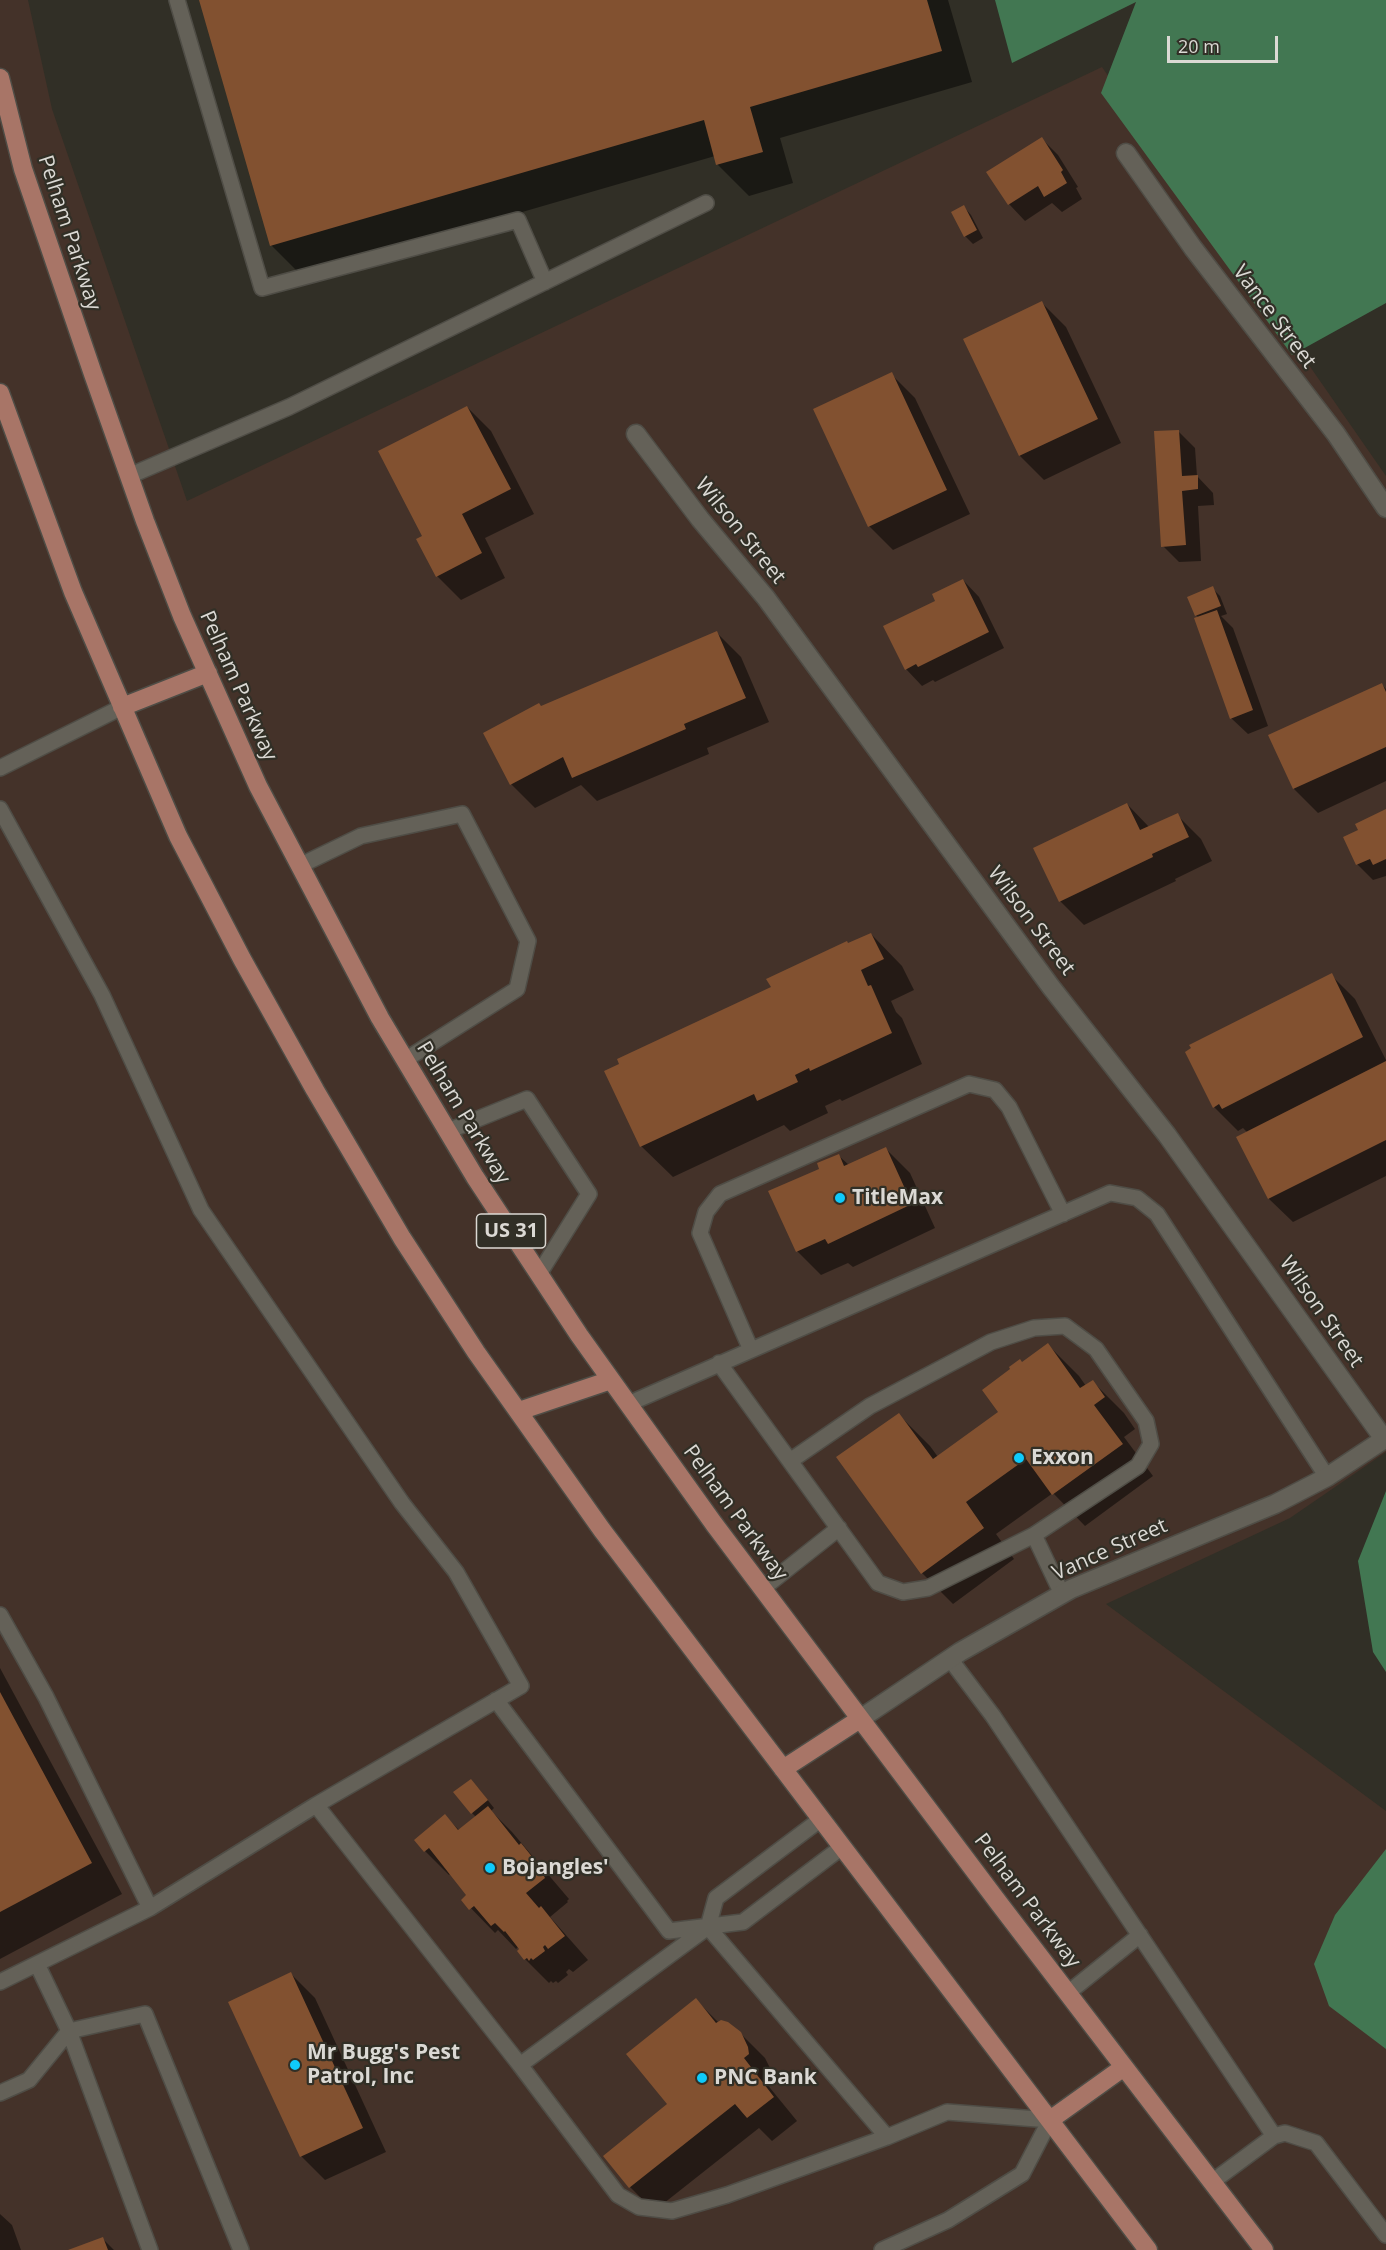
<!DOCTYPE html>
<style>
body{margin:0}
#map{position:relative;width:1386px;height:2250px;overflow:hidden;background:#312f26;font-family:"Open Sans",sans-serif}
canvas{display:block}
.scale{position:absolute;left:1167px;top:36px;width:111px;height:27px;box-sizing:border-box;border:3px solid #dbd9d4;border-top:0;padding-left:8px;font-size:18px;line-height:21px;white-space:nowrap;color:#dbd9d4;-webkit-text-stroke:4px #312f26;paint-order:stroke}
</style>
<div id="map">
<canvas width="1386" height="2250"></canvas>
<div class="scale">20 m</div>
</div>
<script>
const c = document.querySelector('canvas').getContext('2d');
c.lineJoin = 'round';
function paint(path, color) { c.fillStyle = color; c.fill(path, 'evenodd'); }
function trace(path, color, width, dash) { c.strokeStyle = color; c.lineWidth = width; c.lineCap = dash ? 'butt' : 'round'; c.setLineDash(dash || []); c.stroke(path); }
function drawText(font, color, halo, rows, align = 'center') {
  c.font = font + ' "Open Sans",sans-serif'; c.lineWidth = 4.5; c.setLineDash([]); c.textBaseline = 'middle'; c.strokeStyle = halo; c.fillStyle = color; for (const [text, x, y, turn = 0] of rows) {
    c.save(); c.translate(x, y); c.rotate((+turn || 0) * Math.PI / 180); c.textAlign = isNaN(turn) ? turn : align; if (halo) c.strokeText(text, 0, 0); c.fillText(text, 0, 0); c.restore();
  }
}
paint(new Path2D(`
 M0,0H28L52,109L187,501L1102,67L1386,476V1452L1290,1518L1106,1604L1386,1811V2250H0Z`), '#443229');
paint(new Path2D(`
 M995,0H1386V303L1292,355L1101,93L1136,2L1012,63Z
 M1386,1491V1672L1373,1652L1358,1561Z
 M1386,1849V2049L1329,2006L1314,1964L1335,1915Z`), '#427752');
paint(new Path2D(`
 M201,0H948L972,82L780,138L793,183L749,196L718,165L715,156L302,276L271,245Z
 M1042,139L1058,155L1078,187L1076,188L1082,199L1062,212L1052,203L1025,221L1009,204L989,172Z
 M964,207L971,215L983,238L973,244L965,236Z
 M1042,303L1066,327L1121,443L1044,480L1020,456L965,339Z
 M891,374L915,398L970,514L893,550L869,526Z
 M467,407L491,431L534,514L485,538L505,578L461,600L437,576L418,539L424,536Z
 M1179,432L1195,448L1197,476L1213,493L1214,505L1198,506L1201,561L1179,562L1163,546Z
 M963,580L979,597L1004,648L935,682L933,680L922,686L906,669L937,601Z
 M1212,588L1220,596L1227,614L1221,616L1233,628L1268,726L1248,734L1231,718L1199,618L1196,615Z
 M717,633L741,657L769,722L707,748L709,754L597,801L581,785L535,808L511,784Z
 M1382,685L1386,689V781L1318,813L1294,789L1270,736Z
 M1127,804L1150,828L1177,815L1201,839L1212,861L1175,879L1176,881L1084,925L1060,901Z
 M1386,811V876L1373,880L1357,864L1360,831Z
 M871,934L902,966L914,990L891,1001L896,1012L902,1018L922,1064L842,1101L840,1099L825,1106L828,1113L790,1131L784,1125L673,1177L641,1146L773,988L849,945Z
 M1331,975L1355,999L1386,1060V1176L1293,1222L1269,1199L1248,1133L1243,1128L1238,1131L1214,1107Z
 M886,1149L910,1173L935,1228L853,1267L848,1263L821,1275L797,1251L821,1169L839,1156L849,1165Z
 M1048,1345L1079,1376L1086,1386L1093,1382L1124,1413L1135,1429L1124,1437L1153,1476L1085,1526L1053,1493L996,1534L1014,1559L953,1604L922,1573L898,1414L930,1446L938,1457L1000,1412L1022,1363Z
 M0,1668L122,1894L0,1959Z
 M478,1788L494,1808L491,1811L512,1832L569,1899L567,1901L568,1902L550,1917L588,1960L573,1972L569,1969L566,1972L568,1975L558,1983L556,1981L553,1983L551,1981L549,1983L525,1959L519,1946L516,1949L498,1930L495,1933L463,1900L468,1895L451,1873L449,1875L425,1851L445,1816L460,1831L476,1817L472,1813Z
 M291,1974L315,1998L386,2152L325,2180L301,2156Z
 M696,2000L719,2023L740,2033L765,2058L772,2072V2079L766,2083L797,2121L772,2141L759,2128L654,2211L630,2187L605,2156L669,2104Z
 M0,2214L12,2225L21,2250H0Z
 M102,2238L114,2250H71Z`), '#0007');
paint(new Path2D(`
 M199,0H927L942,51L750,107L763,152L716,165L704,120L270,246Z
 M1042,137L1063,170L1061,172L1067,183L1044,197L1038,186L1008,205L986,172Z
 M964,205L977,230L964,237L951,212Z
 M1042,301L1098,419L1019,456L963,339Z
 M892,372L947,490L868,527L813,409Z
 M467,406L511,489L462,514L482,553L436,577L416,539L422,536L378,451Z
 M1179,430L1182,476L1198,475V489L1182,491L1186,545L1161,547L1154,431Z
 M963,579L989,632L918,667L916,664L905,670L883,626L935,601L932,594Z
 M1213,586L1221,606L1195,616L1187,597Z
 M1217,610L1253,710L1230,719L1194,618Z
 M717,631L746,698L684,724L686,729L572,778L563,757L510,785L483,733L539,703L541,706Z
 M1382,683L1386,692V747L1293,789L1268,735Z
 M1127,803L1140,830L1178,813L1189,837L1152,854L1153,857L1059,902L1033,848Z
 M1386,809V859L1373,865L1370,859L1356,865L1343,837L1358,830L1355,824Z
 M871,933L884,959L861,970L868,986L871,985L892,1033L810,1071L809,1068L795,1075L798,1082L757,1101L754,1094L640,1147L604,1071L619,1064L617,1059L771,987L766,979L847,941L848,943Z
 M1332,973L1363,1037L1222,1109L1219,1104L1213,1108L1185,1052L1191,1048L1189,1045Z
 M1386,1061V1140L1268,1199L1236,1137Z
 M886,1147L912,1204L828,1244L825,1239L796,1252L768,1191L819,1169L817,1163L839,1154L844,1166Z
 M1048,1343L1080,1388L1093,1380L1105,1397L1094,1405L1123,1444L1052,1495L1026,1459L966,1502L984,1528L921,1574L836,1457L899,1413L933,1459L998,1412L982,1390L1010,1369L1009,1367L1020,1359L1022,1362Z
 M0,1692L92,1863L0,1912Z
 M471,1779L488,1800L471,1814L453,1792Z
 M488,1806L519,1845L521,1843L546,1874L544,1876L545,1878L526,1893L539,1908L541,1906L565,1936L548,1949L545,1945L543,1947L545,1951L533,1960L531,1958L529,1961L527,1958L524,1960L517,1951L519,1949L505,1931L504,1932L495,1923L491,1926L474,1906L469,1910L461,1900L466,1895L429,1848L424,1852L414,1840L445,1814L458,1830Z
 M291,1972L363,2128L300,2157L228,2002Z
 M696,1998L716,2023L721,2020L728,2022L741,2032L748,2047L749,2054L744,2058L774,2097L747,2118L735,2104L629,2188L603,2156L667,2104L626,2054Z
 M103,2237L108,2250H68Z`), '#825130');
const lane = new Path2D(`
 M177,0L262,288L518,220L545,282
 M129,476L289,407L706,203
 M0,768L122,707
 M0,809L102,995L201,1210L402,1503L456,1572L521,1686L316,1805L150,1908L0,1982
 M299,866L361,836L462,814L528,941L517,989L405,1060
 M448,1131L527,1099L589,1194L539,1274
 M751,1350L700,1233L706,1212L720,1194L969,1084L995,1090L1009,1107L1063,1214
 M719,1363L878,1583L903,1592L928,1588L1034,1535L1062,1594
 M628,1404L1110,1193L1137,1198L1157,1214L1327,1477
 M790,1461L870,1406L991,1342L1034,1328L1065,1326L1096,1349L1146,1421L1151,1444L1138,1466L1034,1535
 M762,1589L839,1528
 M0,1615L46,1697L150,1908
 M950,1659L993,1716L1274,2136
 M496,1700L669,1931L743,1922L842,1847
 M316,1805L520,2065L708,1927L716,1898L821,1819
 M708,1927L887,2137L947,2112L1050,2120L1022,2174L948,2220L882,2250
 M37,1964L69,2031L150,2250
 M1068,1993L1140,1935
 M520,2065L618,2195L639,2207L672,2211L727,2195L887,2137
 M0,2093L29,2080L69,2031L145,2014L241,2250
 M1212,2182L1274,2136L1285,2133L1316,2143L1386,2235`);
const street = new Path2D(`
 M1126,153L1193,248L1336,434L1386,508
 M636,434L700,519L766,598L1051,987L1167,1135L1384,1439
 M860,1719L960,1652L1071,1589L1275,1504L1327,1477L1386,1438`);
const primary = new Path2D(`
 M0,78L23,169L93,374L145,521L182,616L258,786L380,1018L475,1177L579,1335L714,1524L998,1902L1264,2250
 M0,393L73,592L178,836L242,959L315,1090L402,1238L476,1352L602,1530L1148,2250
 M122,707L208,673
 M519,1411L611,1380
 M783,1769L860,1719
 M1050,2120L1124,2067`);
trace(lane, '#4f4d46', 18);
trace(street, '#4f4d46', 21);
trace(primary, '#4f4d46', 21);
trace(lane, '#646158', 15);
trace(street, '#646158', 18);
trace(primary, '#a87567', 18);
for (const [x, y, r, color] of [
 [840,1198,6,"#0fcafa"],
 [1019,1458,6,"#0fcafa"],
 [490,1868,6,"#0fcafa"],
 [295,2065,6,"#0fcafa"],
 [702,2078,6,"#0fcafa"]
]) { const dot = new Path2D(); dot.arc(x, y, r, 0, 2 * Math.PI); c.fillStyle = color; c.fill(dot); trace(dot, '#312f26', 2); }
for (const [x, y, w] of [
 [511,1231,69]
]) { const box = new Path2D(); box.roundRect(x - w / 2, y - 17, w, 34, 4.5); c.fillStyle = '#312f26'; c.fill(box); trace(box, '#dbd9d4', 1.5); }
drawText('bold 20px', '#dbd9d4', null, [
 ["US 31",511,1231]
]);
drawText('21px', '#dbd9d4', '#312f26', [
 ["Pelham Parkway",69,233,72],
 ["Vance Street",1274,317,53],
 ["Wilson Street",740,531,51],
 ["Pelham Parkway",238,686,66],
 ["Wilson Street",1031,921,53],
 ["Pelham Parkway",463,1113,59],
 ["Wilson Street",1321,1312,55],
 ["Pelham Parkway",735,1513,54],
 ["Vance Street",1110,1550,-24],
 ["Pelham Parkway",1027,1901,53]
]);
drawText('bold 21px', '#dbd9d4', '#312f26', [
 ["TitleMax",852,1198],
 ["Exxon",1031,1458],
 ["Bojangles'",502,1868],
 ["Mr Bugg's Pest",307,2053],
 ["Patrol, Inc",307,2077],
 ["PNC Bank",714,2078]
], 'left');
</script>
